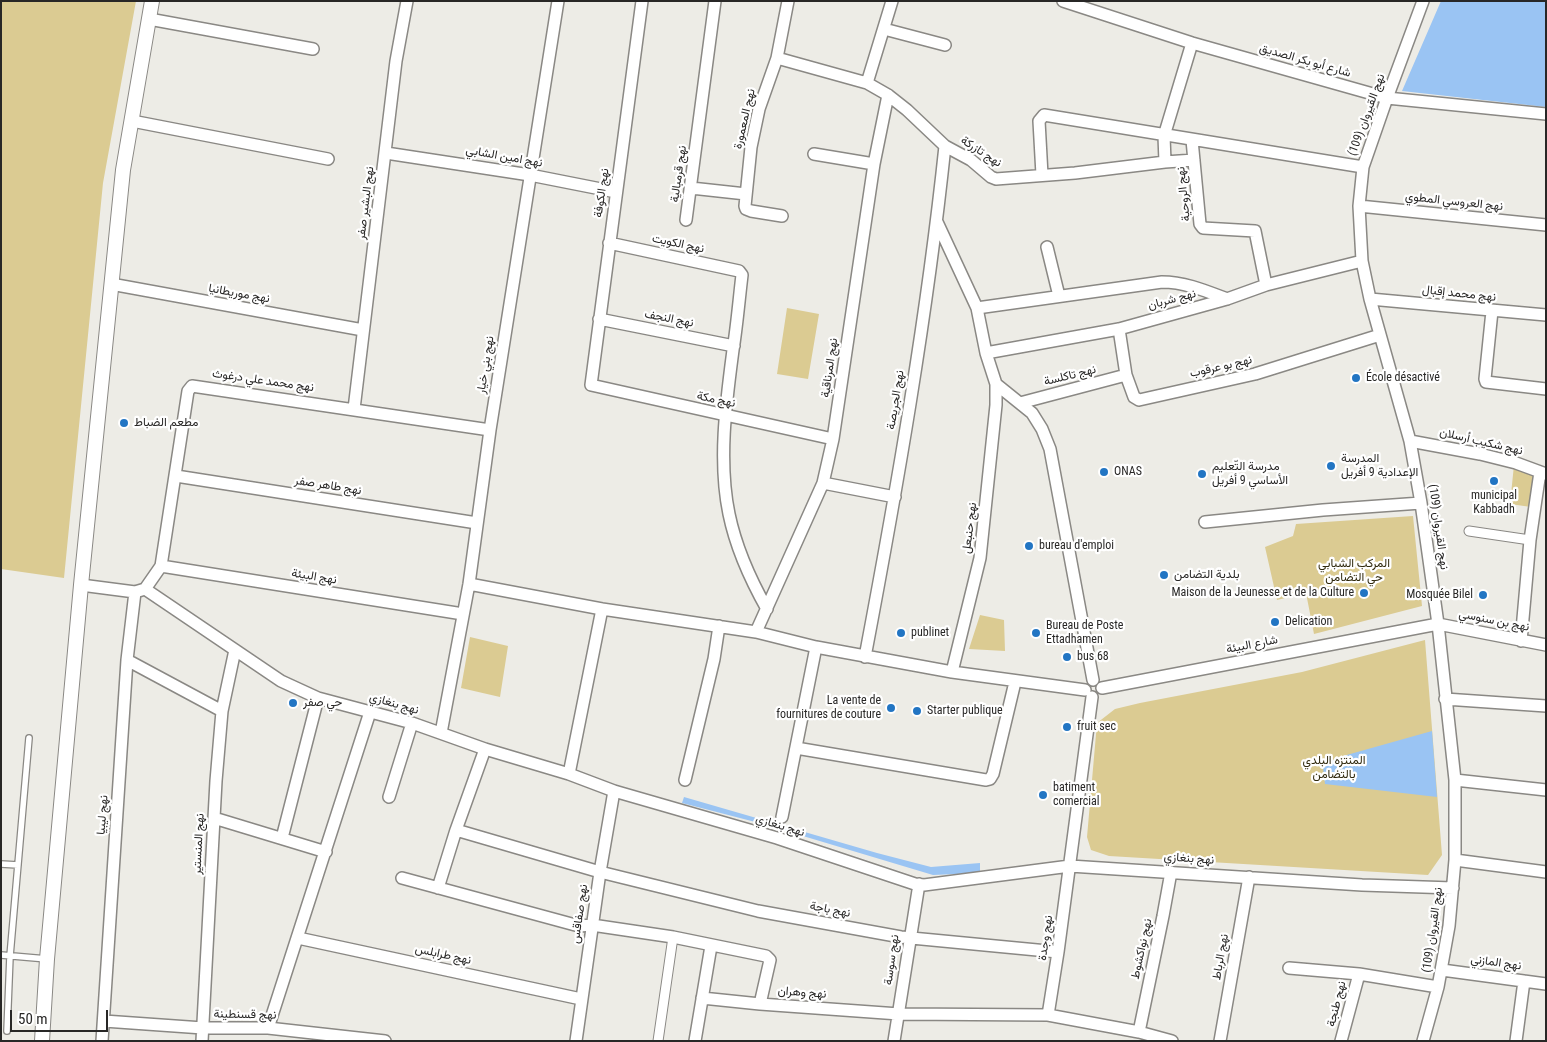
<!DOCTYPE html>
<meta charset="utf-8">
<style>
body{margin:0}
#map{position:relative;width:1547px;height:1042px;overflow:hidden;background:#edece6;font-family:"Roboto Condensed",sans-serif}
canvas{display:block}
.frame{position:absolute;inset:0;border:2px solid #282726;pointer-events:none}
.scale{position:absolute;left:10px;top:1010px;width:98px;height:22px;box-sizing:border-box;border:2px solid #282726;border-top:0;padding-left:6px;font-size:15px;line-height:18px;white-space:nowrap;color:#282726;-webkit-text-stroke:4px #fff;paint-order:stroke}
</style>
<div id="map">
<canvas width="1547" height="1042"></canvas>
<div class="frame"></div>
<div class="scale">50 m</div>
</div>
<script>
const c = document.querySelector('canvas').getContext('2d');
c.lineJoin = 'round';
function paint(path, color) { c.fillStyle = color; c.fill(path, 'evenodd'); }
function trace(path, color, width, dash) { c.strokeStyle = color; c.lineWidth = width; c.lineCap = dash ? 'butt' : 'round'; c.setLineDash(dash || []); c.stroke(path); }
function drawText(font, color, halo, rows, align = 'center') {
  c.font = font + ' "Roboto Condensed",Vazirmatn,sans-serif'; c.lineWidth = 4.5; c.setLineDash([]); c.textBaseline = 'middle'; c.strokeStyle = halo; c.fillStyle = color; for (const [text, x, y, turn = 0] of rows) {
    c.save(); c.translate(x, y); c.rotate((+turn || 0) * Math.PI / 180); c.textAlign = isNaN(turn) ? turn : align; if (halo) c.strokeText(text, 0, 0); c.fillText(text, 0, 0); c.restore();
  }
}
paint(new Path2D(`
 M1,1H136L103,183L64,578L1,569Z
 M787,308L819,314L808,379L777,374Z
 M1514,465L1536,472L1531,507L1510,504Z
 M1413,516L1422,606L1314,634L1306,593L1277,600L1265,547L1293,536L1296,524Z
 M980,615L1004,620L1005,651L969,649Z
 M470,637L508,646L500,697L461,688Z
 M1425,640L1442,855L1428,875L1109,856L1091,850L1087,837L1097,723L1115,709L1140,703L1302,672Z`), '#dbcb92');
paint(new Path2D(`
 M1441,1H1546V107L1402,91Z
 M1432,731L1437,797L1325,784L1323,768L1336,758Z
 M684,797L877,853L931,867L980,863V873L933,875L763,824L682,803Z`), '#9ac4f3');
const service = new Path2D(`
 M1,864L18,865
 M1,955L47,959
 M7,1031L10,956L29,738`);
const pedestrian = new Path2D(`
 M1469,531L1530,540
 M658,1041L673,937`);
const minor = new Path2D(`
 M642,1L591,385L833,439
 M1063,1L1192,43L1387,98L1546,114
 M149,19L313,49
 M884,29L945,45
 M777,58L867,83L888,95L907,110L945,146L971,160L991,177L996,179L1075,173L1165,162L1194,160
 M867,83L892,1
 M132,121L328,159
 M1192,140L1200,224L1203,228L1255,231L1266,285
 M386,153L530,175L616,192
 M814,154L874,164
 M1165,162L1164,136L1192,43
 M1042,175L1039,121L1044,115L1363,167
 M691,188L746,194
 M1359,206L1546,225
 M782,216L751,211L746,209L745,206L751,147L759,109L777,58L788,1
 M686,220L715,1
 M937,222L977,308L986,353L996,384L1032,413L1042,429L1050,449L1093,680
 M609,243L739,271L742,275C739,300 737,325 733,350C726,403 718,461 729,514C736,548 750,579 767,609
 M1047,247L1059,296
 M111,284L363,330
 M1370,299L1546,315
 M977,308L1162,282C1185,282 1206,291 1227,299
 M1492,311L1485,379L1486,382L1546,389
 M599,319L734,346
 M1119,329L1126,375L1134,397L1139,400L1255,374L1380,335
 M986,353L1119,329L1227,299L1266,285L1362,261
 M1020,403L1126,375
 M354,409L396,61L407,1
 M1410,441L1480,454L1516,463L1546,474
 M176,476L477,523
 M823,483L895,497
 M1205,522L1323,510L1421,503
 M161,566L463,614
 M469,584L602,609L756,632L816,647L952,672L1085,690
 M81,585L135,592L145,589L161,566L188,391L192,386L490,430
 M145,589L281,681L318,698L412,723L485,749L569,774L614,791L777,838L915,884L924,885L1070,866L1362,885L1453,888
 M756,632L823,483L833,439L874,164L888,95
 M1521,641L1530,540L1540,472
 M865,657C897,488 927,317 945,146
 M127,660L222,711
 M952,672L980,558L996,405V384
 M1102,688L1438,624L1546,645
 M1445,699L1546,706
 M441,733L469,584L490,430L558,1
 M796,748L986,780L990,779L993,774L1015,682
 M569,774L602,609
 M685,780L714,659L719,626
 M1455,780L1546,790
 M389,797L412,723
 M782,817L816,647
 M214,818L326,852
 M456,830L600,872L758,911L901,937L1058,952
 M282,838L318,698
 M1455,860L1546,872
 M402,878L579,926L592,925L673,937L766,956L770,960L760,1004L899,1014L1048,1015L1139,1032L1172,1041
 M438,888L456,830L485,749
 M298,938L581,999
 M1289,968L1359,974L1438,987
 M1442,970L1546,984
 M702,998L760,1004
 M1048,1015L1058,952L1092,697
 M104,1021L203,1028H268L385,1041
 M268,1028L370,712
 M1139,1032L1163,916L1171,872
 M102,1041L127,660L135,592
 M202,1041L216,781L222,711L235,650
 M576,1041L600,872L614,791
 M695,1041L711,946
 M894,1041L919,884
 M1220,1041L1249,877
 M1341,1041L1359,974
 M1423,1041L1438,987L1449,926L1455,860V780L1438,624L1421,503L1410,441L1370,299L1362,261L1359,206L1363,167L1387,98L1423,1
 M1516,1041L1524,981`);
const tertiary = new Path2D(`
 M42,1041L47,959L81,585L114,259L123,170L152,1`);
trace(service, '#8a8884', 8);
trace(pedestrian, '#8a8884', 11);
trace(minor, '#8a8884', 14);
trace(tertiary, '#8a8884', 16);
trace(service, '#fff', 5.5);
trace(pedestrian, '#fff', 9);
trace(minor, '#fff', 11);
trace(tertiary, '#fff', 14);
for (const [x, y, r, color] of [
 [1356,378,5,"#2275c3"],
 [124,423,5,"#2275c3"],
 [1331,466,5,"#2275c3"],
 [1104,472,5,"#2275c3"],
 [1202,474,5,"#2275c3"],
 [1494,481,5,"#2275c3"],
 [1029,546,5,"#2275c3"],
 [1164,575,5,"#2275c3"],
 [1364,593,5,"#2275c3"],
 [1483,595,5,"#2275c3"],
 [1275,622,5,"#2275c3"],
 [901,633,5,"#2275c3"],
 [1036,633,5,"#2275c3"],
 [1067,657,5,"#2275c3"],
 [293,703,5,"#2275c3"],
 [891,708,5,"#2275c3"],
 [917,711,5,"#2275c3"],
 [1067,727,5,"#2275c3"],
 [1043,795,5,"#2275c3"]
]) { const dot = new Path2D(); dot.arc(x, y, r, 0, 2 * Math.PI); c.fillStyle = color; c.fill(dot); trace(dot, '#fff', 2); }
drawText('12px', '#282726', '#fff', [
 ["شارع أبو بكر الصديق",1305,61,16],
 ["نهج القيروان (109)",1367,115,-70],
 ["نهج المعمورة",745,119,-77],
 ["نهج تازركة",981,152,33],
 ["نهج امين الشابي",504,157,10],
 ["نهج قرمبالية",679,174,-82],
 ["نهج الكوفة",602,193,-82],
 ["نهج الروحية",1184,194,-96],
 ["نهج العروسي المطوي",1454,202,6],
 ["نهج البشير صفر",366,203,-83],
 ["نهج الكويت",678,244,12],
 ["نهج موريطانيا",239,294,10],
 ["نهج محمد إقبال",1459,294,6],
 ["نهج شربان",1172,300,-15],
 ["نهج النجف",669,319,11],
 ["نهج بني خيار",486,365,-81],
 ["نهج بو عرقوب",1221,367,-13],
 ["نهج المرناقية",830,368,-82],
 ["نهج تاكلسة",1070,376,-14],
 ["نهج محمد علي درغوث",263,381,8],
 ["نهج مكة",716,400,12],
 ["نهج الجريصة",896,400,-81],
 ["نهج شكيب أرسلان",1481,442,13],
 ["نهج طاهر صفر",328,486,9],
 ["نهج القيروان (109)",1438,527,82],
 ["نهج حنبعل",970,528,-83],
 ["نهج البيئة",314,577,9],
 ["نهج بن سنوسي",1494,621,11],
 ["شارع البيئة",1252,645,-11],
 ["نهج بنغازي",394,704,16],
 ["نهج ليبيا",103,815,-86],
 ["نهج بنغازي",780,826,17],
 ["نهج المنستير",199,844,-87],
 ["نهج بنغازي",1189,859,4],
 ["نهج باجة",830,910,11],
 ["نهج صفاقس",580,914,-82],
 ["نهج القيروان (109)",1433,930,-82],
 ["نهج وجدة",1046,938,-82],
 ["نهج نواكشوط",1142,949,-78],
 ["نهج طرابلس",443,955,12],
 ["نهج الرباط",1221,957,-80],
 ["نهج سوسة",892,960,-82],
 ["نهج المازني",1496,963,8],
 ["نهج وهران",802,993,4],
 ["نهج طنجة",1337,1004,-76],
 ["نهج قسنطينة",245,1015,1]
]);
drawText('12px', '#282726', '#fff', [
 ["École désactivé",1366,378],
 ["مطعم الضباط",134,423],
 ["المدرسة",1341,459],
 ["الإعدادية 9 أفريل",1341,473],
 ["مدرسة التّعليم",1212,467],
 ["الأساسي 9 أفريل",1212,481],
 ["ONAS",1114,472],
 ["municipal",1494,496,"center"],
 ["Kabbadh",1494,510,"center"],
 ["bureau d'emploi",1039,546],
 ["بلدية التضامن",1174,575],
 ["Maison de la Jeunesse et de la Culture",1354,593,"right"],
 ["Mosquée Bilel",1473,595,"right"],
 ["Delication",1285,622],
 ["Bureau de Poste",1046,626],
 ["Ettadhamen",1046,640],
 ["publinet",911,633],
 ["bus 68",1077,657],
 ["La vente de",881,701,"right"],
 ["fournitures de couture",881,715,"right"],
 ["حي صفر",303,703],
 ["Starter publique",927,711],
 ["fruit sec",1077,727],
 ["batiment",1053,788],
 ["comercial",1053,802]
], 'left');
drawText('12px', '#30290d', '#fff', [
 ["المركب الشبابي",1354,564],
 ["حي التضامن",1354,578],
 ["المنتزه البلدي",1334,761],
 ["بالتضامن",1334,775]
]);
</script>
